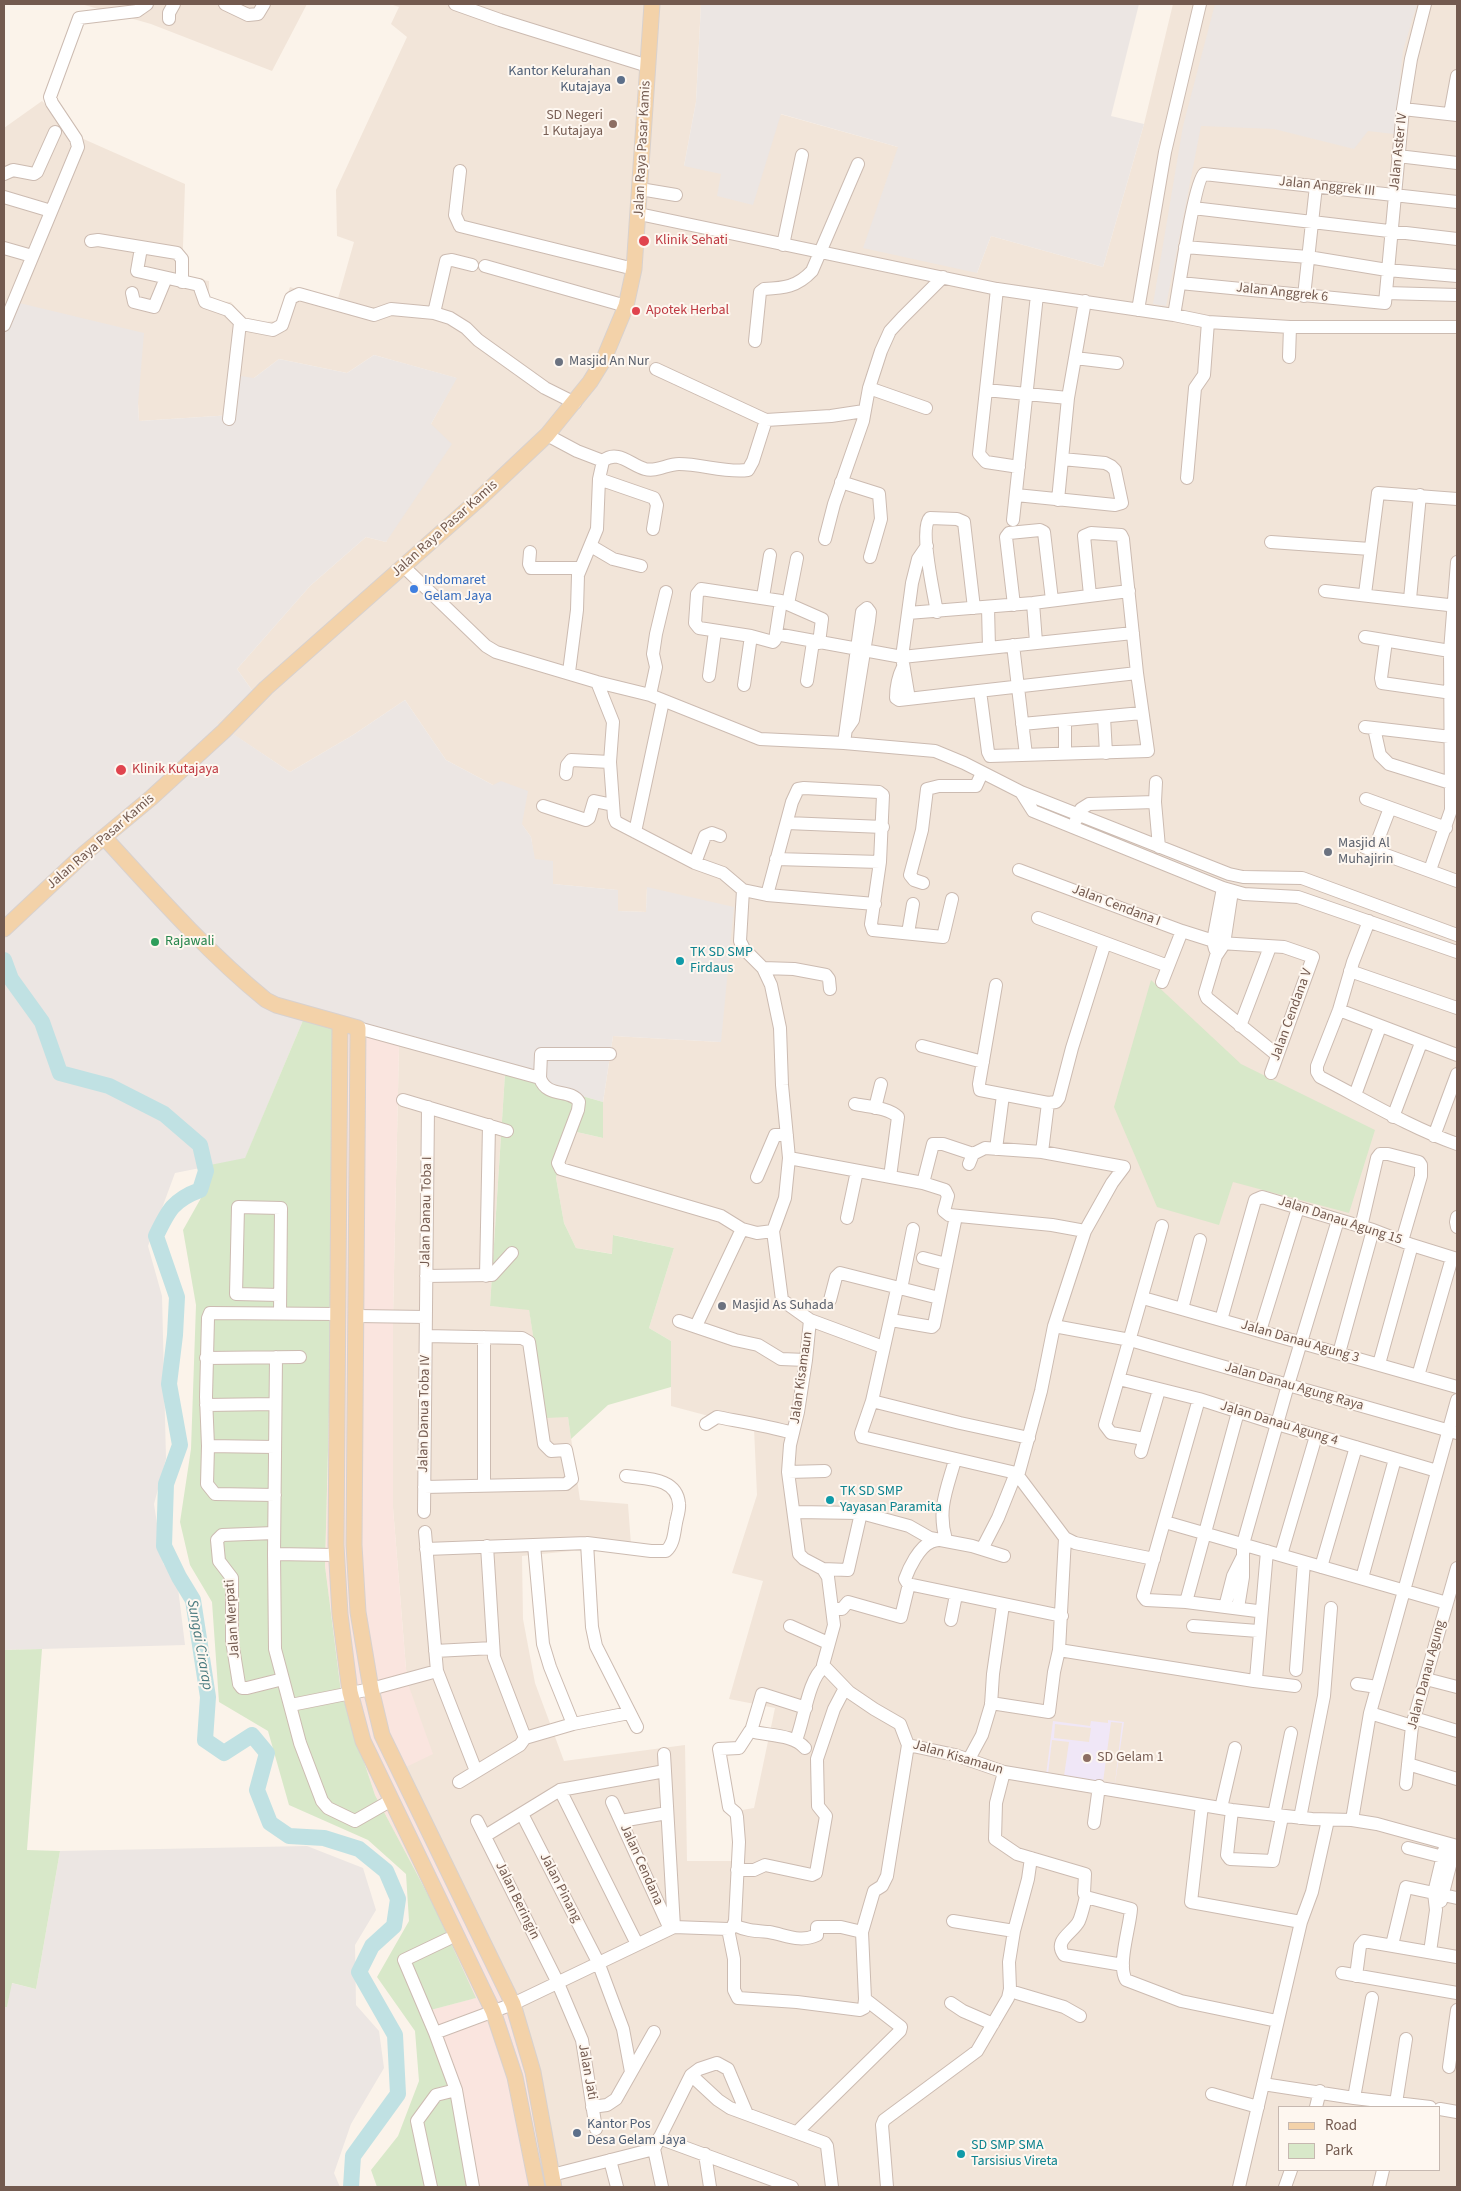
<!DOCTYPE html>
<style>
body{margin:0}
#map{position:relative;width:1461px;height:2191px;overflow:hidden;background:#fbf3ea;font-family:"Source Sans 3",sans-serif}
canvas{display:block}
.frame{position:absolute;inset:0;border:5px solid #735a4f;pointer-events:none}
.legend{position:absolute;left:1278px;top:2106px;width:162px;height:65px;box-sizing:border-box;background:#fef7f0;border:1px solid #c6b8b0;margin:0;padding:6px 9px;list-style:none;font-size:15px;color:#735a4f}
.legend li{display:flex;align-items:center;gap:10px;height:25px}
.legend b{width:25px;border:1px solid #c6b8b0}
</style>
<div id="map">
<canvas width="1461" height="2191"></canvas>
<div class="frame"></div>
<ul class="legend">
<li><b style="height:6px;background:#f3d2a9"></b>Road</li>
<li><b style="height:14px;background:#d8e8c9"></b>Park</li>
</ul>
</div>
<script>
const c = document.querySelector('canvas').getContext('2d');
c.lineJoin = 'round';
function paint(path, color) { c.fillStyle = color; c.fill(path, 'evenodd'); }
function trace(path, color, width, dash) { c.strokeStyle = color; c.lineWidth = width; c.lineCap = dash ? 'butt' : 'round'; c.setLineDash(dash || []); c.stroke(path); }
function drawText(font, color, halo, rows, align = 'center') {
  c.font = font + ' "Source Sans 3",sans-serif'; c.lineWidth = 4; c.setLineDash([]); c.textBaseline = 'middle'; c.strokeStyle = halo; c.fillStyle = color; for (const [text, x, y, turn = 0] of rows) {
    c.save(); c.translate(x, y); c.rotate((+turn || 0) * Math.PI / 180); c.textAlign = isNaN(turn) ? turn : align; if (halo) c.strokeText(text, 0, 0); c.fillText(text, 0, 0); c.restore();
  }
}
paint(new Path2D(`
 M81,4H307L272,71L151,24Z
 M390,4H701L696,102L684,166L780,114L898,147L977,273L991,236L1103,267L1144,124L1173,4H1457V2187H563L534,2057L402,1769L407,1681L393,1508V1316L399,1045L505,1074L490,1306L529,1309L546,1417H568L580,1500L628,1504L631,1545L522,1556L523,1619L535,1683L564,1761L685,1745L687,1861H733L736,1811L754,1808L775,1708L729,1699L763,1581L732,1573L757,1495L754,1428L671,1406V1341L649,1328L674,1248L614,1235L613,1254L576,1248L564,1223L556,1178L568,1130L603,1138V1102L613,1036L721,1042L647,888L646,912L618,911L617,890L553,884L534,859L531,837L493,785L446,760L405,700L353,735L290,772L216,723L254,693L237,669L310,586L366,537L386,542L431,424L456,378L374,355L347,373L279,359L254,378L233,415L139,421L138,404L4,336V128L42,101L79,137L185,184L182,277L209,281V301L231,302L248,323L278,321L290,287L337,302L354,242L337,236L336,190L407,37L391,24L399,7ZM1280,2107H1440V2170H1280Z`), '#f2e5d9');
paint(new Path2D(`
 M339,1027L399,1045L393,1316V1508L407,1681L433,1754L402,1769L534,2057L563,2187H466L471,2184L427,2011L475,1998L434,1906L375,1795L341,1692L325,1566Z`), '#fae5df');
paint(new Path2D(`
 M701,4H1139L1111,116L1144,124L1103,267L991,236L977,273L863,248L898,147L781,114L753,205L717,196L721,174L684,166L696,102Z
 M1215,4H1417L1403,51L1394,134L1368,131L1354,149L1274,129L1201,126L1166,306L1153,304L1183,126Z
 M11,301L144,333L138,404L139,421L233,415L241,376L254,378L279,359L347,373L374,355L457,378L431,424L452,444L386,542L366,537L310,586L237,669L254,693L217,723L290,772L353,735L405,700L446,760L493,785L501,781L528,791L522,824L531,837L535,859L553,861V884L618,890V911L646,912L647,887L734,907L721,1042L613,1036L603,1102L304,1018L245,1159L175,1173L148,1246L162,1296L166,1459L154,1504L163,1563L178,1588L185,1645L4,1650V336Z
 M307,1846L363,1868L376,1910L355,1945L356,2005L379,2031L384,2068L351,2124L334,2173L340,2187H4V2007H7L11,1983L36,1989L60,1851Z`), '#ece6e3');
paint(new Path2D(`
 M1108,1720L1124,1722L1115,1784L1046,1775L1053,1721L1090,1726L1091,1721L1108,1723ZM1111,1722L1122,1723L1115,1783L1103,1782ZM1055,1724L1091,1728L1089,1742L1054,1738ZM1052,1740L1069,1742L1064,1776L1048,1774Z`), '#f0e7f7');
paint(new Path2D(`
 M1151,980L1241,1064L1375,1130L1349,1213L1233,1182L1219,1225L1157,1207L1114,1107Z
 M304,1018L339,1027L325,1566L341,1692L375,1795L434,1906L476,1998L427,2011L458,2108L471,2185L466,2187H377L371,2170L398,2136L419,2081L415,2031L377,1977L409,1921L406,1874L368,1840L289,1805L268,1731L219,1702L212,1602L190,1565L180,1522L191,1449L196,1305L183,1230L210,1182V1165L245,1158Z
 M505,1074L603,1102V1138L568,1130L556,1178L564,1223L576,1248L612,1254L613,1235L674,1248L649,1328L671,1341V1387L608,1405L571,1439L568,1417L546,1418L529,1310L490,1306Z
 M42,1649L27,1850L60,1851L36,1989L12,1983L7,2007H4V1650Z`), '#d8e8c9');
trace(new Path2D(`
 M4,960L11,979L42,1022L60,1073L109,1086L164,1114L200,1145L206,1171L200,1190C173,1200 168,1211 156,1236L177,1297L175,1335L169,1384L180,1445L166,1484L164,1546L179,1577L193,1600L208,1697L205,1740L224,1753L252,1735L267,1753L257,1790L270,1823L289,1836L324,1838L359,1849L386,1871L398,1899L394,1926L372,1946L359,1972L395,2035L398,2094L353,2156L351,2187`), '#c0e1e3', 16);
const minor = new Path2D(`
 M225,4L248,15L258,14L264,4
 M455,4L500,20L648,66
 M169,19V13L174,4
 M1403,109L1457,115
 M1450,114L1457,76
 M1398,156L1457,163
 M460,171L455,215L460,226L634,269
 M4,174L13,170L34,174L37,172L55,132
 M640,189L676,195
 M4,197L51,211
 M1193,208L1457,239
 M639,214L997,289L1174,315L1208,322L1290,327H1457
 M91,241L98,240L177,253L182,259V282
 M783,245L802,155
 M1185,247L1308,257L1387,270L1457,276
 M4,248L32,256
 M141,248L137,271L199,285L205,302L228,310L242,324L273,330L282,325L291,298L299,294L374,315L391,309L434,313L450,318L466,328L478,340L545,388L575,403
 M485,266L626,306
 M1180,283L1385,303L1403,109L1411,59L1425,4
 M997,289L979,454L986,462L1019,467
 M132,293L134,302L154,307L166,278
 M1386,293L1457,295
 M1304,296L1316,186
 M1138,310L1165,152L1200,4
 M434,313L446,261L452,260L472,265
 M1174,315C1178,295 1194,181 1204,174L1457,202
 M4,325L78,147L76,139L52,103L50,97L79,18L137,11L147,4
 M755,341L760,292L764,289C784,288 797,287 812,271L858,164
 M1289,357L1290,327
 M1075,358L1117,363
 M656,369L766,420L831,416L864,411
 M869,388L926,408
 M986,390L1068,398
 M229,419L240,323
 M547,435L577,451L603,461
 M1187,478L1195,388L1204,375L1208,322
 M599,479L654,498L657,505L653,529
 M841,482L879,494L881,519L870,557
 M1016,495L1115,505L1122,503L1115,470L1111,466L1105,463L1062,459
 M1058,500L1068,398L1085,301
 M1013,520L1037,295
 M825,539L834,504L863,421L869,388L881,351L890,331L902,318L943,277
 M1271,542L1370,549
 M591,546L613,559L641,566
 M530,552L529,564L531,568H580
 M403,566L486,646L496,652L597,682L650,695L760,739L844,743L935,751L964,763L1021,792L1229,874L1243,877L1302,878L1457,935
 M1325,591L1457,606
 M1365,594L1378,493L1457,499
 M763,597L770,555
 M1410,599L1420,495
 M781,601L775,640L773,642L751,636L699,628L695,623L697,594L701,589L781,601L822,619L819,643
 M1033,603L1036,642
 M788,604L797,558
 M1014,605L1006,537L1009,533L1040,530L1044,532L1052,600
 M988,607L989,648
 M937,612C934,595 919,528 930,518L957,519L964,522L974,608
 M908,613L1033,603L1129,591
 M776,634L902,657L1133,633
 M1365,637L1450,651
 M1386,641L1381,678L1382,683L1452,693
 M1013,645L1026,755
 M903,667C898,677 896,687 896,698L899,700L1137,673
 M569,672L577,610L578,575L597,529L599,479L603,461C617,449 631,465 645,469C657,472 667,464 679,464C702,464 725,473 748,470L753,461L766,420
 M709,676L715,631
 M807,681L813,642
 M597,682L613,722L610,762L614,817L616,822L695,863L723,873L743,890
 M744,685L751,636
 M980,691L988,752L990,756L1148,751L1137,673L1123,539L1121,535L1091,533L1084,536L1090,595
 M650,695L656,667L653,654L656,634L666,592
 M909,699L902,657L912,583L918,559L927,546
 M1104,717L1106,753
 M1065,721V753
 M1022,724L1142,713
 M1365,727L1451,737
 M1374,728L1380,755L1389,764L1457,785
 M844,743L862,612L867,608L870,612L869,621L853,720L846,730
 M566,774L567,765L571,760L610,762
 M1156,782L1155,802L1159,847
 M1021,792L1033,811L1223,888L1244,894L1298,897L1457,952
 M1366,799L1446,828
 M543,806L586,820L589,818L594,801L613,805
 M1076,820L1081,809L1089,804L1155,802
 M787,823L883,827
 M635,832L663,701
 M1364,847L1457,881
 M1374,850L1390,808
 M776,859L880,862
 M695,863L705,836L712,833L720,836
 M1019,870L1182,931L1220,943L1284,947L1313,957L1271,1073
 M1430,870L1451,810L1450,651L1457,562
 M923,883L914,880L910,875L922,830L927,789L939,786H976L982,773
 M743,890L740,941L744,949L763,968L771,985L780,1028L782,1085L789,1158L785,1198L773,1231L782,1300L810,1320L883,1347
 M743,890L767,895L875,904
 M1232,891L1224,944L1216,956L1205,993L1207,998L1277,1055
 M767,895L792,802L798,789L804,788L879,792L883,795L880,862L871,924L873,930L943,937L952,899
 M1038,918L1168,966
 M1369,921L1353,962L1339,1010L1317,1066V1072L1320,1077C1365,1100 1409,1127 1457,1144
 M908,933L913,904
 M1215,949L1213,941L1223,888
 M763,968L794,969L826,975L829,979L830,989
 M1350,971L1457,1008
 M1162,982L1182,931
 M996,985L979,1084L980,1090L1048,1103L1056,1102L1059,1098L1072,1048L1105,943
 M1339,1010L1457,1055
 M1240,1026L1270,947
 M358,1028L540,1078L541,1054H610
 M922,1046L983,1062
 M540,1078C547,1099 571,1088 579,1102L578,1110L558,1163L561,1169L721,1216L742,1229
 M1355,1095L1380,1027
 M403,1100L507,1131
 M855,1104C867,1107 888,1107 898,1117L890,1177
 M875,1108L881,1084
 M1393,1117L1421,1043
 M1434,1136L1457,1074
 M996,1149L1003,1095
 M1042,1152L1048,1103
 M789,1158L923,1183L945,1190L948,1196L944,1211L949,1215L1052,1225L1085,1231
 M969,1164L973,1154L985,1148L1042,1152L1124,1167L1112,1183L1085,1231L1054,1326L1041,1391L1018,1476
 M757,1177L775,1135H787
 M923,1183L933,1144H943L973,1154
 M1457,1217L1456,1222L1457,1227
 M847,1218L857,1171
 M1361,1227L1377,1158L1380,1154H1388L1419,1162L1421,1165V1176L1402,1241
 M923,1258L946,1264
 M426,1276L492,1275L512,1253
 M486,1276L489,1125
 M897,1289L872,1401L861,1433L862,1437L1016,1473L1065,1538L1075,1543L1154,1559
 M901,1289L913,1229
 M1143,1298L1457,1387
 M830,1300L836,1277L840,1273L939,1298
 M1182,1309L1200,1240
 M280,1313L281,1208L238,1207L236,1294L280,1295
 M357,1316L426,1317
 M810,1320L806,1360L798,1412L790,1445L788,1472L799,1554L804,1559L823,1569L828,1577L834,1625L823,1665L849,1692L874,1709L900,1724L908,1745L955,1755L1004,1772L1232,1810L1312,1819L1352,1820L1377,1824L1457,1846
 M891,1320L932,1327L934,1325L956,1216
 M1221,1320L1255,1200L1262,1197L1373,1230L1412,1245L1457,1259
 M679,1321L735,1340L758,1345L781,1359L806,1360
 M696,1326L742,1229L757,1233L773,1231
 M1054,1326L1130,1340L1457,1433
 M1260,1331L1298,1208
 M484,1337V1485
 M1339,1353L1373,1230
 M276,1357L274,1554L336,1555
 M206,1358L300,1357
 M1379,1364L1412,1245
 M1418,1376L1452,1258
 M1119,1379L1199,1399L1277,1424L1437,1471
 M1199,1399L1143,1596L1146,1600L1186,1602L1257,1611
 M872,1401L960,1423L1029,1438
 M206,1405L275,1404
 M706,1424L717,1417C743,1422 768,1426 793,1433
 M1144,1439L1111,1433L1105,1425L1162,1226
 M208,1446L206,1397L208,1318L210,1313L337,1314
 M275,1447L208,1446L207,1484L215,1494L275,1495
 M1141,1452L1159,1390
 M788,1472L825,1471
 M424,1487L566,1484L572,1479L566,1450L551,1451L544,1444L529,1342L522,1338L426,1336
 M424,1512L428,1107
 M795,1512L861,1513L909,1526L930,1538L972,1546L1004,1556
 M1165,1522L1447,1603
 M425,1532L437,1671L476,1771
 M274,1533L222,1535L217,1540L219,1561L232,1578V1641L239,1684L242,1688H247L283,1679
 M1065,1538L1059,1650L1254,1681L1256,1679L1267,1551
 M944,1539C940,1540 935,1540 931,1542C919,1547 909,1568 905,1579L908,1584L1062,1616
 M946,1540C937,1509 947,1489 955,1460
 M587,1543L592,1627L596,1646L637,1727
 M534,1545L543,1644L550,1667L573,1724
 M426,1549L587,1543L651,1551H666C674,1544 674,1533 676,1523C677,1517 680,1509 679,1504C677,1477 645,1479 626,1476
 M982,1549L998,1518L1016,1473
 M274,1554L275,1649L300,1743L322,1801L328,1808L355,1821L390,1801
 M1281,1555L1316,1436
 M1321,1567L1356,1447
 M823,1569L848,1570L861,1513
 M1362,1578L1395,1459
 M1186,1602L1238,1412
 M1225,1607L1233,1576L1242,1558
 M1238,1608L1243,1577V1544L1288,1385L1338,1220
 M833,1609H842L848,1602L901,1617L909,1584
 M951,1620L956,1595
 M790,1626L828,1643
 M1193,1626L1258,1631
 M435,1651L493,1648
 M1296,1670L1304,1562
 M1426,1679L1457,1687
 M1254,1681L1295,1686
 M1357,1684L1377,1687
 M991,1703L1049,1712L1054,1672L1059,1650
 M291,1705L371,1689L437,1671
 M1370,1713L1412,1726
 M1414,1718L1457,1731
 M751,1731L762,1694L806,1708
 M525,1738L573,1724L629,1713
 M796,1740C804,1721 808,1679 824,1667
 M664,1754L674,1927
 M969,1759L982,1735L991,1705L993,1674L1003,1605
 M1408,1764L1457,1779
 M1004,1772L996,1803L995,1839L1017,1854L1085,1874L1084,1893L1086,1897L1131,1909C1130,1927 1117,1965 1126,1980L1181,2001L1277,2021
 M459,1782L520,1745L525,1738L494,1657L487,1546
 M1406,1784L1412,1726L1457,1568
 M560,1790L637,1944
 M612,1802L670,1929
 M1202,1805L1191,1902L1301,1922
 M1221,1808L1235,1748
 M1232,1810L1227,1855L1230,1859L1273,1861L1282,1817
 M522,1814L598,1962L623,2029L631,2072
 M1274,1815L1291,1733
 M1300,1818L1324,1696L1331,1608
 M1352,1820L1370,1713L1457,1400
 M477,1821L557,1981L582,2040L596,2129
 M621,1821L667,1813
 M1094,1823L1099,1786
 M485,1836L560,1790L665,1771
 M1408,1848L1443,1857
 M737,1870H754L765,1865L812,1875L816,1873L826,1816L818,1806L817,1759L834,1709L845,1688
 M1086,1897C1084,1904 1082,1914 1079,1921C1073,1933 1053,1940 1064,1955L1123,1965
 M1441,1901L1455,1846
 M953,1921L1014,1931
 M734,1925C746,1931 757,1931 769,1932C786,1935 800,1943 817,1935V1927H841L862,1932
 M728,1929L734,1959V1990L738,1998L797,2002L860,2010L864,2008L865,1999L901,2027L900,2031L797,2132
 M1392,1945L1406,1887L1457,1898
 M1430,1952L1436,1910L1434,1893L1446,1843
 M1342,1973L1457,1993
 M1356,1976L1360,1946L1364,1941L1457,1957
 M1010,1991L1064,2007L1080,2016
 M865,1999L862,1932L874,1891L882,1886L887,1876L908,1745
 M951,2003L963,2011L993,2024
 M435,2033L404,1960L448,1939
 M1449,2067L1457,2010
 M691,2075L718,2100L730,2108L825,2143L827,2146L832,2187
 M1263,2084L1354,2098L1430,2107
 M1212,2094L1258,2107
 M1354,2098L1372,1998
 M1396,2103L1406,2039
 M592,2107L607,2105L616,2099L654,2032
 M1316,2107L1320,2091
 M1440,2109L1457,2112
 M659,2138L792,2187
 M654,2149L662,2187
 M705,2154L710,2187
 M610,2160L617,2187
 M552,2175L654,2149L691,2075L699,2069L717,2063L728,2069L747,2114
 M431,2187L417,2121L436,2095L456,2090
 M473,2187L456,2090L435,2033L513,2004L674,1927L728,1929L732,1928L735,1921L739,1842L737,1817L736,1813L729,1807L719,1749L739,1748L750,1731C768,1736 793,1734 805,1748
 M887,2187L882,2125L884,2120L977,2051L1008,1998L1010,1989L1009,1962L1014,1931L1028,1879L1031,1858
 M1239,2187L1301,1922L1312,1892L1328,1820
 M1285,2187L1291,2170
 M1379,2187L1383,2170`);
const major = new Path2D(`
 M104,837C155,893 207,952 266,1000L276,1005L358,1028L354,1545L358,1612L371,1689L382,1735L513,2004L533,2072L554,2187
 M4,929L85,853L151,798L224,731L266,688L477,501L547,435L590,382L603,361L626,306L634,269L652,4
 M340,1024L336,1545L340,1614L350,1692L363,1741L493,2011L515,2077L537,2187`);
trace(minor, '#ccbbb1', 14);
trace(major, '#d8d1ce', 17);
trace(minor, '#fff', 12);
trace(major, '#f3d2a9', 15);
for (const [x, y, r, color] of [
 [621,80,5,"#5c6f8a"],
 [613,124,5,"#8d6e63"],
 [644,241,6,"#e0444e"],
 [636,311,5,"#e0444e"],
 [559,362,5,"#6b7280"],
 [414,589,5,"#3f7fe0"],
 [121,770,6,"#e0444e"],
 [1328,852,5,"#6b7280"],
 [155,942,5,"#2e9e5b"],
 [680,961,5,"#0f9aa8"],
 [722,1306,5,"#6b7280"],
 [830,1500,5,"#0f9aa8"],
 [1087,1758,5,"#8d6e63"],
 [577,2133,5,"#5c6f8a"],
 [961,2154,5,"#0f9aa8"]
]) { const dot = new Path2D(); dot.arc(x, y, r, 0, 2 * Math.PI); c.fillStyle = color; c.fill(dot); trace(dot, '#fef7f0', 2); }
drawText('14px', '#4e5e75', '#fef7f0', [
 ["Kantor Kelurahan",611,72],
 ["Kutajaya",611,88],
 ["Kantor Pos",587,2125,"left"],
 ["Desa Gelam Jaya",587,2141,"left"]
], 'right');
drawText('14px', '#785e54', '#fef7f0', [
 ["SD Negeri",603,116],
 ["1 Kutajaya",603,132],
 ["SD Gelam 1",1097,1758,"left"]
], 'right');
drawText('14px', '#735a4f', '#fef7f0', [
 ["Jalan Raya Pasar Kamis",643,149,-87],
 ["Jalan Aster IV",1399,152,-84],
 ["Jalan Anggrek III",1327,187,6],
 ["Jalan Anggrek 6",1282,293,6],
 ["Jalan Raya Pasar Kamis",445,529,-42],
 ["Jalan Raya Pasar Kamis",101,842,-41],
 ["Jalan Cendana I",1116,906,21],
 ["Jalan Cendana V",1292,1015,-70],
 ["Jalan Danau Toba I",427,1212,-89],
 ["Jalan Danau Agung 15",1340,1221,18],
 ["Jalan Danau Agung 3",1300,1342,16],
 ["Jalan Kisamaun",802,1378,-82],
 ["Jalan Danau Agung Raya",1294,1387,16],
 ["Jalan Danua Toba IV",425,1414,-89],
 ["Jalan Danau Agung 4",1279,1424,17],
 ["Jalan Merpati",233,1619,-94],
 ["Jalan Danau Agung",1427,1675,-75],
 ["Jalan Kisamaun",958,1758,16],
 ["Jalan Cendana",641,1865,66],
 ["Jalan Pinang",560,1888,63],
 ["Jalan Beringin",517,1901,64],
 ["Jalan Jati",587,2072,80]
]);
drawText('14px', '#be3a42', '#fef7f0', [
 ["Klinik Sehati",655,241],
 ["Apotek Herbal",646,311],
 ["Klinik Kutajaya",132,770]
], 'left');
drawText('14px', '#5b616d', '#fef7f0', [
 ["Masjid An Nur",569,362],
 ["Masjid Al",1338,844],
 ["Muhajirin",1338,860],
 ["Masjid As Suhada",732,1306]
], 'left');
drawText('14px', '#366cbe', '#fef7f0', [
 ["Indomaret",424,581],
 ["Gelam Jaya",424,597]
], 'left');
drawText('14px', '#27864d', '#fef7f0', [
 ["Rajawali",165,942]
], 'left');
drawText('14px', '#0d838f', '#fef7f0', [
 ["TK SD SMP",690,953],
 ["Firdaus",690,969],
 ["TK SD SMP",840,1492],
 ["Yayasan Paramita",840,1508],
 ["SD SMP SMA",971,2146],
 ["Tarsisius Vireta",971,2162]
], 'left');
drawText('italic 15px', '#47797e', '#fef7f0', [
 ["Sungai Cirarap",199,1645,80]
]);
</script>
